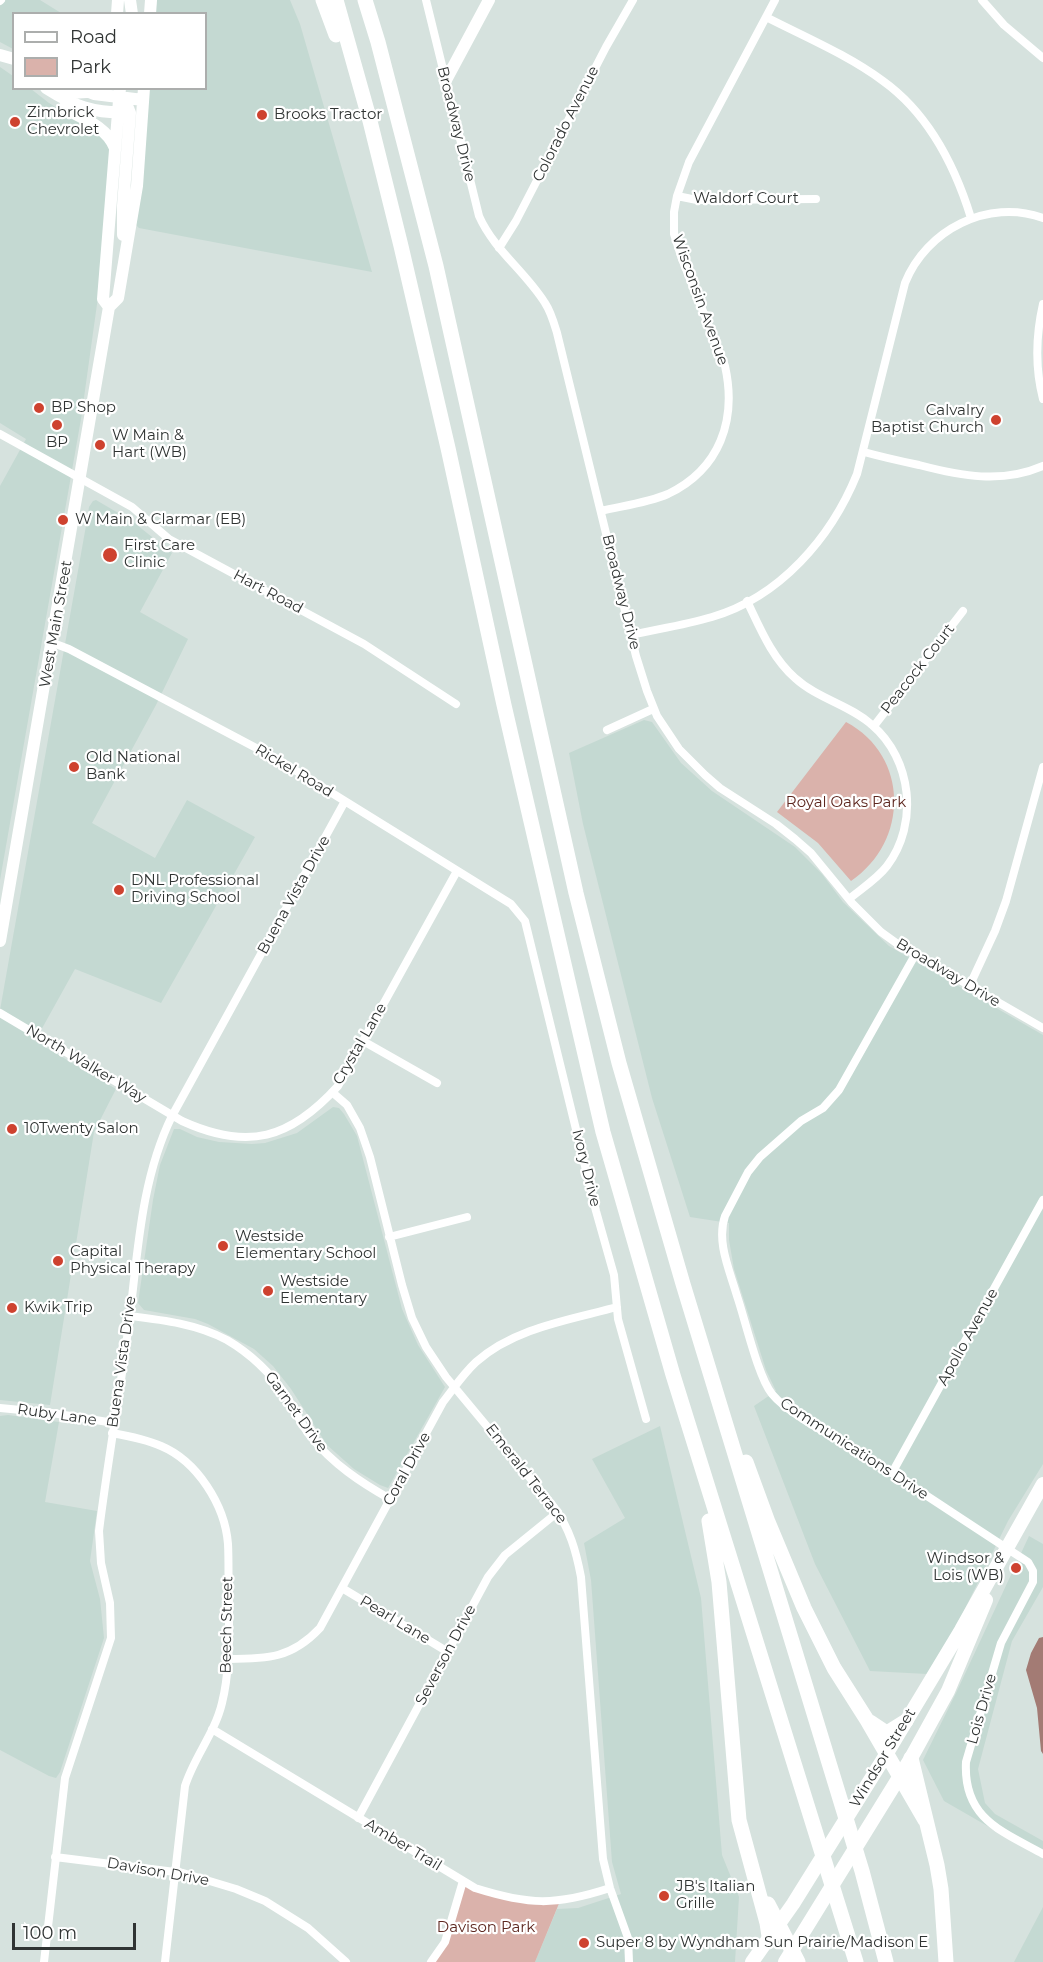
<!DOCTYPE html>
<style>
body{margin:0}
#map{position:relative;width:1043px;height:1962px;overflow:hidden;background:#d6e2de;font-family:Montserrat,sans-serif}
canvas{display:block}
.legend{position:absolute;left:12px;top:12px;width:195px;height:78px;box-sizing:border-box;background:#fff;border:2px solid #acaead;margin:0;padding:8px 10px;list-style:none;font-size:18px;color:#303433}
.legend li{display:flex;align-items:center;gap:12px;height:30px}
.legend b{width:30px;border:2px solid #acaead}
.scale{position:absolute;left:12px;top:1923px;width:124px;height:27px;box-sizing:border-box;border:3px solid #303433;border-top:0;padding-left:8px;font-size:18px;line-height:21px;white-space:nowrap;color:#303433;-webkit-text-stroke:4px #fff;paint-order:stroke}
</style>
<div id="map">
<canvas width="1043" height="1962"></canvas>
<ul class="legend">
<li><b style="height:8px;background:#fff"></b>Road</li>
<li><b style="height:16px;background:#dab2ab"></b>Park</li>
</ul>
<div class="scale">100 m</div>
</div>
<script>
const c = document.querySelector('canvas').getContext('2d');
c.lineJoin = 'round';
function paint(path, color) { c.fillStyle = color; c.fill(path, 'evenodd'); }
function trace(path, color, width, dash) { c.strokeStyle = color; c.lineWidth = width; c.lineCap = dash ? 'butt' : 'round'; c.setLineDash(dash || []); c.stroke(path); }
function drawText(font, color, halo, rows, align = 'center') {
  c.font = font + ' Montserrat,sans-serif'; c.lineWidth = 4.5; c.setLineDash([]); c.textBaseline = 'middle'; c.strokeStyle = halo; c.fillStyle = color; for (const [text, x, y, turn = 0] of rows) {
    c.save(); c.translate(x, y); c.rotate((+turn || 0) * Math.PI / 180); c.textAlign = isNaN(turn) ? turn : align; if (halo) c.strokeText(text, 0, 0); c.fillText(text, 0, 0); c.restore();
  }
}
paint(new Path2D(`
 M0,0H40L61,13L14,14L13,49L0,42Z
 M157,0H290L300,24L372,272L139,228L136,225L149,89L206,88V14L155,13Z
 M0,67L13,76L14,88L31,89L49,103L101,135L110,150L98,297L81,419L0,880V486L26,439L0,423Z
 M96,500L132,521L172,553L140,612L188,639L156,705L92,823L155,858L187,800L255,837L161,1003L75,969L35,1041L116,1089L94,1132L50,1405L0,1400V1010L87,520L89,507L93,501Z
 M644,720L652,722L681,763L712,791L795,847L822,874L843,902L889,946L1043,1035V1464L1008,1521L959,1621L927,1674L870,1671L815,1564L754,1406L776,1391L766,1370L734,1269L729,1240V1223L690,1217L652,1098L583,824L569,753Z
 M333,1107L339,1108L344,1114L357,1136L402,1309L418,1345L445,1387L388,1488L380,1485L354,1469L327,1445L291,1389L273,1366L254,1349L208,1324L195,1319L144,1310L138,1303L153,1200L160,1165L174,1129H180L197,1137L219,1142L252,1144L265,1143L297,1133Z
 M8,1415L59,1422L45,1502L97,1511L90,1561L100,1599L104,1638L60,1772L56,1778L49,1776L0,1750V1416Z
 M660,1426L701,1598L722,1855L739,1897L735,1962H535L557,1909L578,1908L621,1894L612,1862L591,1580L584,1543L625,1518L592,1459Z
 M1029,1536L1043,1544V1587L1012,1641L978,1769L985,1803L995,1814L1043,1841V1858L944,1801L923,1760L957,1691Z
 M1043,1907V1962H1014Z`), '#c4d9d2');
paint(new Path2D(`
 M846,722C910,756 909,842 851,881L818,843L777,812Z
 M463,1881L507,1898L560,1901L535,1962H431L437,1956Z`), '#dab2ab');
paint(new Path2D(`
 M1043,1637V1754L1041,1751L1037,1708L1026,1670L1031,1653L1039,1638Z`), '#a37b74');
trace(new Path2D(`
 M426,0L479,216C494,250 525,271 545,303C551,312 554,323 557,333L636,656L647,691L657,716L679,749L705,775L720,788L776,824L795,839L811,853L852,903L881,932L899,945L1043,1028
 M982,0L1004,25L1043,58
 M0,1L1,0
 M766,17C805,37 848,55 883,81C929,114 955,166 971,218
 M677,196L697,200L816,199
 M499,248L516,221L606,47L633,0
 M1043,304C1036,335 1035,368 1043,399
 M0,434L132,507L169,539L364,644L456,704
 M864,452C882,457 900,461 919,465C961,476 1002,484 1043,466
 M601,511C622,506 647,503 668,494C720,469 737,420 725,366L682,259L674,234V212L677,196L689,162L775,0
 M747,601C760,628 772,658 795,678C818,699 850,705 872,725C912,759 919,824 887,866C877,879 861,889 849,899
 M631,635C658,629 685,625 712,617C780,597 831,538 857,474L905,283C926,230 988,198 1043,218
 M53,643L69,649L277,759L511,904L525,921L596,1211L614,1275L618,1319L646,1419
 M874,726L963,611
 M607,730L653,709
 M915,955L839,1090L823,1108L801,1121L760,1157L748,1172L725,1216C716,1242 730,1271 737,1296C745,1319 758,1377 772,1394C788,1414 836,1438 859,1452C916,1488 972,1526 1028,1562L1033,1571V1582L1001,1643L966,1762C963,1818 1001,1831 1043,1854
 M969,987L995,931L1006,901L1043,767
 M0,1013L182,1121C248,1151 290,1139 338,1086L457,871
 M363,1041L437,1083
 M332,1092L347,1105L360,1128L370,1157L402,1285L412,1318L426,1347L446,1377L554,1507C570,1529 576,1551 581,1577L603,1859L610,1888L628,1938L629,1962
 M389,1237L467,1217
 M130,1316C163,1320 197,1324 227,1340C251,1354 272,1375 287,1397C295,1410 301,1425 311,1437C333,1464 360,1482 390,1499
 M0,1408L52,1413L114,1423
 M112,1433C129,1436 145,1439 161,1446C197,1461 225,1505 228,1544C229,1563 228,1583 229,1603C229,1636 230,1671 222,1703C215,1733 194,1757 185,1786L165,1962
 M892,1473L1043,1200
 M342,1588L448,1652
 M228,1659C268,1659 292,1658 320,1628L443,1402C454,1388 463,1374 476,1362C514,1328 569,1320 617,1307
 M212,1729L475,1888C529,1905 555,1906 610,1888
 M358,1818L488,1577L505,1555L558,1512
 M55,1857L183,1873L236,1889L265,1901L308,1928L346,1962
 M44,1962L65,1778L111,1638L110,1603L101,1563L99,1531C108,1459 121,1387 130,1315C138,1248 142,1177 172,1116L345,801
 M431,1962L445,1942L463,1881`), '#fff', 8);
trace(new Path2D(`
 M130,0L132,14
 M117,14L118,0
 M150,14L151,0
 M0,55L14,59
 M445,82L489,0
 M46,88C76,107 90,112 126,113
 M64,88L71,93L86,92
 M79,88L94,94L143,100
 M120,98L126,103L130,113L123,206V235
 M64,108C82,118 107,127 115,148
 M109,307L103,299L120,88
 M0,941L109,307L118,298L137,186L144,88`), '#fff', 12);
trace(new Path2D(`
 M752,1962L793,1904L887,1753L961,1630L1043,1484
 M785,1962L911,1758L948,1691L986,1600`), '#fff', 14);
trace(new Path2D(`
 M323,0L336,35
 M336,0L370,121L401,246L448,448L504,705L603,1132L673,1375L856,1962
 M365,0L378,42L436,266L576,893L619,1063L683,1284L862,1871L886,1962
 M746,1462L768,1522L804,1608L834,1668L867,1720L925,1820
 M709,1521L719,1582L739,1820L767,1923L769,1936
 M870,1722L885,1732L890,1731L906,1721
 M911,1758L937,1865L941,1889L946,1962
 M768,1904L798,1962`), '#fff', 15);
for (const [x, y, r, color] of [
 [262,115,6,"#ce422f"],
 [15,122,6,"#ce422f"],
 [39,408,6,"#ce422f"],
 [996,420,6,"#ce422f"],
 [57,425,6,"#ce422f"],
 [100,445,6,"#ce422f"],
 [63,520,6,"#ce422f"],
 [110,555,8,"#ce422f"],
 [74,767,6,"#ce422f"],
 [119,890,6,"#ce422f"],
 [12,1129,6,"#ce422f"],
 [223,1246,6,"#ce422f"],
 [58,1261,6,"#ce422f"],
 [268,1291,6,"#ce422f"],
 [12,1308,6,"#ce422f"],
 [1016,1568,6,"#ce422f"],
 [664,1896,6,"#ce422f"],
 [584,1943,6,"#ce422f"]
]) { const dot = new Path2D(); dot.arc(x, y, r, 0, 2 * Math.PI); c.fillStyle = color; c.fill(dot); trace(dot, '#fff', 2); }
drawText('15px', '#303433', '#fff', [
 ["Zimbrick",27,113],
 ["Chevrolet",27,130],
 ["Brooks Tractor",274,115],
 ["BP Shop",51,408],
 ["Calvalry",984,411,"right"],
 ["Baptist Church",984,428,"right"],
 ["W Main &",112,436],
 ["Hart (WB)",112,453],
 ["BP",57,443,"center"],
 ["W Main & Clarmar (EB)",75,520],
 ["First Care",124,546],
 ["Clinic",124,563],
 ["Old National",86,758],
 ["Bank",86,775],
 ["DNL Professional",131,881],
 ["Driving School",131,898],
 ["10Twenty Salon",24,1129],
 ["Westside",235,1237],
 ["Elementary School",235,1254],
 ["Capital",70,1252],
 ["Physical Therapy",70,1269],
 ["Westside",280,1282],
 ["Elementary",280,1299],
 ["Kwik Trip",24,1308],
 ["Windsor &",1004,1559,"right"],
 ["Lois (WB)",1004,1576,"right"],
 ["JB's Italian",676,1887],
 ["Grille",676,1904],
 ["Super 8 by Wyndham Sun Prairie/Madison E",596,1943]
], 'left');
drawText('15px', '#303433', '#fff', [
 ["Broadway Drive",456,124,76],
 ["Colorado Avenue",566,124,-63],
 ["Waldorf Court",746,199],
 ["Wisconsin Avenue",700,300,70],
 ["Hart Road",268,592,28],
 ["Broadway Drive",621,592,76],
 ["West Main Street",56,624,-80],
 ["Peacock Court",918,669,-52],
 ["Rickel Road",294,771,31],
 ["Buena Vista Drive",294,895,-61],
 ["Broadway Drive",948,973,31],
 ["Crystal Lane",360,1044,-60],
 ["North Walker Way",86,1064,31],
 ["Ivory Drive",586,1168,76],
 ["Apollo Avenue",968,1337,-61],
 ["Buena Vista Drive",122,1362,-82],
 ["Garnet Drive",296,1412,54],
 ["Ruby Lane",57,1415,8],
 ["Communications Drive",854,1449,33],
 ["Coral Drive",407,1469,-61],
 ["Emerald Terrace",526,1474,52],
 ["Pearl Lane",395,1620,31],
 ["Beech Street",227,1625,-89],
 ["Severson Drive",446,1655,-62],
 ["Lois Drive",982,1709,-74],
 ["Windsor Street",883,1758,-59],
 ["Amber Trail",403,1845,31],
 ["Davison Drive",158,1872,10]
]);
drawText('15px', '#5d271f', '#fff', [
 ["Royal Oaks Park",846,803],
 ["Davison Park",486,1928]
]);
</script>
